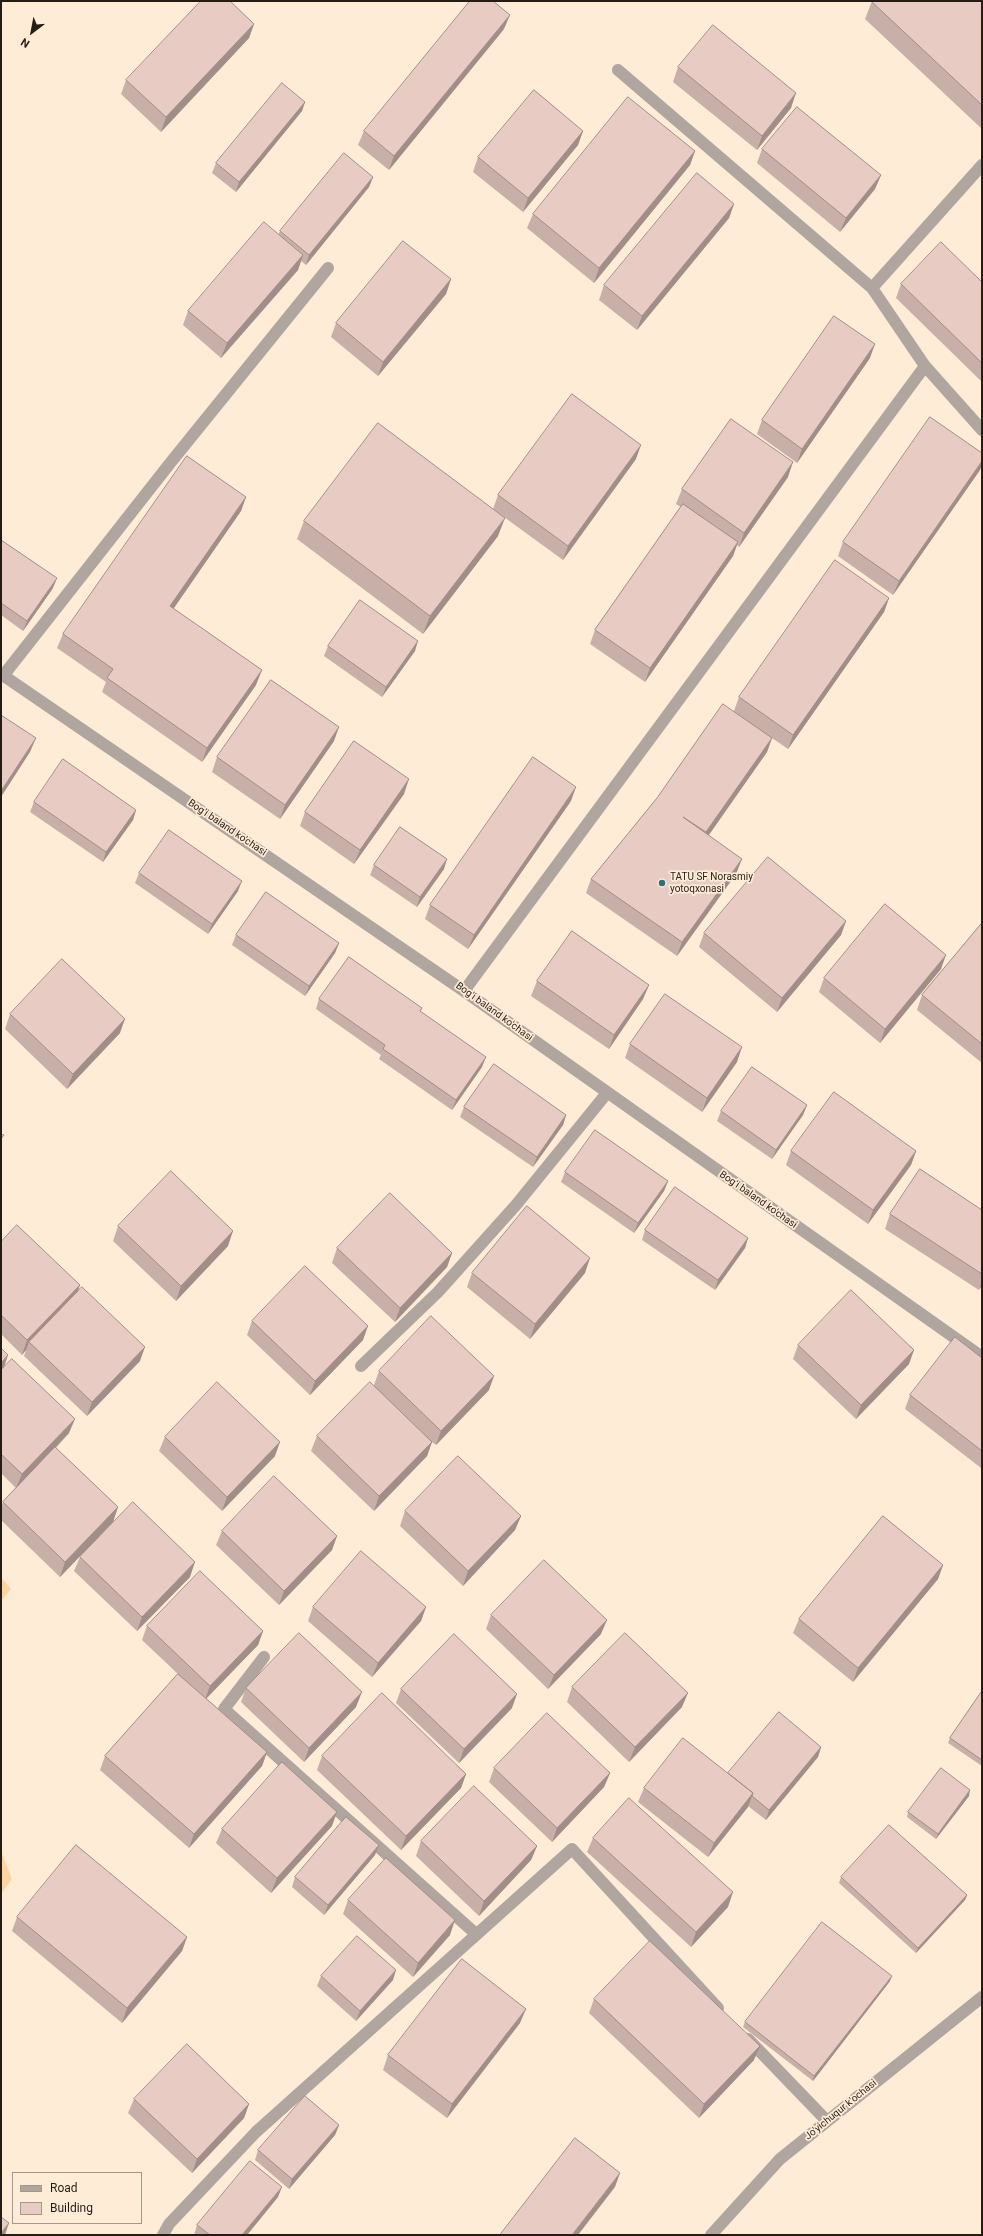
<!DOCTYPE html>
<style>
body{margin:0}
#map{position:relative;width:983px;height:2236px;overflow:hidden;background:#ffecd6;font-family:Roboto,sans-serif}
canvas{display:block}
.frame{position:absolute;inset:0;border:2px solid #241d15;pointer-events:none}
.legend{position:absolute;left:12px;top:2172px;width:130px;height:52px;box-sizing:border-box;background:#ffecd6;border:1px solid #a79989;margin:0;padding:5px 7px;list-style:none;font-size:12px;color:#241d15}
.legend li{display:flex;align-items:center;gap:8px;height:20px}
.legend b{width:20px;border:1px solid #a79989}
.north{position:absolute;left:12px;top:12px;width:40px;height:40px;-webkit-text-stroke:3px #ffecd6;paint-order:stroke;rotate:212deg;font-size:11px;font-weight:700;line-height:16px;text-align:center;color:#241d15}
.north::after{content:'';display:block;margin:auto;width:14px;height:18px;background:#241d15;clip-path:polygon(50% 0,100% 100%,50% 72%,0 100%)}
</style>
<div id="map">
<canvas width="983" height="2236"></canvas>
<div class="frame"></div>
<ul class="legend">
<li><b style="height:5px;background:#b1a5a0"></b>Road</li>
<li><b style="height:11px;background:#e8cbc2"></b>Building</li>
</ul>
<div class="north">N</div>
</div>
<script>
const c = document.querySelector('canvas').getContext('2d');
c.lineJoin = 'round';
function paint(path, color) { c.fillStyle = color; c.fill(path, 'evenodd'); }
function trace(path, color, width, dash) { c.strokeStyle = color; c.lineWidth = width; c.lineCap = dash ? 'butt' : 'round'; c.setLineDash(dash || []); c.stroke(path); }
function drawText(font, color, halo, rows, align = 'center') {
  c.font = font + ' Roboto,sans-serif'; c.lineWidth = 3.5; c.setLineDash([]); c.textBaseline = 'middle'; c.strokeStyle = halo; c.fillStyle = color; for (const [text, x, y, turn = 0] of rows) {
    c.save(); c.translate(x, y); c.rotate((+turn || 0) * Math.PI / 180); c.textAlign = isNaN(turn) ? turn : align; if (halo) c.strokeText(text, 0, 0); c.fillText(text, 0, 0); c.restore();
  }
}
paint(new Path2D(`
 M1,1577L11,1589L1,1601Z
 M1,1851L12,1879L1,1894Z`), '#fed4a3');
trace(new Path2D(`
 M618,70L872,288L925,366L982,430
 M872,288L982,165
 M1,674L464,991L982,1357
 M3,676L171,462L328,268
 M464,991L925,366
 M361,1366L438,1292L516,1205L607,1093
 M264,1657L224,1709L476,1934
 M748,2039L827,2121
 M163,2235L169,2224L256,2132L572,1849L718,2008
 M711,2235L780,2159L982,1997`), '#b1a5a0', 12);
paint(new Path2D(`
 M872,1H982V129L865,19Z
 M254,24L249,38L161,132L121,94L126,80Z
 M504,29L389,170L358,145L364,131Z
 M678,67L791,108L757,150L673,82Z
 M305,102L302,111L236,192L212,173L216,163Z
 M583,131L578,145L523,212L473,172L478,157Z
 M762,149L881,175L875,189L840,232L757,163Z
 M695,151L690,165L594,283L527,228L533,214Z
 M373,177L369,187L306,265L301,261L298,270L221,358L183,325L188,311L278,235L280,231Z
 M734,204L729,218L637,330L599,300L604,285Z
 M451,279L446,294L378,376L331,337L336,323Z
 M982,282V382L896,298L901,284Z
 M870,358L797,463L757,434L762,420Z
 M636,459L563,560L493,509L498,495Z
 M980,470L893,595L838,556L843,542Z
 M788,477L739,547L737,545L733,556L645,682L590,644L595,630L681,507L676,504L682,489Z
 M246,497L241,511L173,609L256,685L202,762L102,692L106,682L57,648L63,634Z
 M304,521L498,536L423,634L297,539Z
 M1,540L53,588L23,631L1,615Z
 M889,598L884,612L788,749L772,738L767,752L709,835L736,874L677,956L586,893L591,879L734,711L739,697Z
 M328,646L415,651L382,697L324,656Z
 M334,741L280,819L212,772L217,757Z
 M404,794L354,864L300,826L305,812Z
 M571,801L468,949L425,919L430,905Z
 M34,802L136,810L133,820L103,862L30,812Z
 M374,865L444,869L417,907L370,875Z
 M139,873L238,891L208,934L135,883Z
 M846,921L841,935L777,1012L699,947L704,933Z
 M982,923V1063L917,1010L922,995Z
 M236,935L339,943L335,953L305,996L232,945Z
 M941,969L880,1043L819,992L824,978Z
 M537,981L649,985L643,999L609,1049L531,996Z
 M319,999L422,1008L420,1012L482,1067L452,1110L379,1059L381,1055L316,1009Z
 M10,1014L120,1033L67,1089L5,1029Z
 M630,1044L737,1062L702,1112L625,1058Z
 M807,1105L803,1115L772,1159L717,1121L721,1111Z
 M464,1107L566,1115L563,1125L533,1167L460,1117Z
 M791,1151H916L911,1165L868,1224L786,1165Z
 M565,1172L668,1181L664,1191L634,1233L561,1182Z
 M982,1210V1285L979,1290L885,1229L890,1214Z
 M118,1226L228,1246L176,1301L113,1241Z
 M645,1230L748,1238L745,1248L715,1290L642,1240Z
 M1,1242L78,1290L140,1361L87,1416L24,1356L26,1350L22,1355L1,1334Z
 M337,1248L452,1253L447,1267L395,1322L332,1263Z
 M472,1273H585L530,1339L467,1287Z
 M252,1321L363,1340L310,1395L247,1335Z
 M798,1345L909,1364L856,1419L793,1359Z
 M1,1348L8,1355L4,1367L69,1433L56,1448L118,1507L113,1522L60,1577L1,1520V1507L3,1502L16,1488L1,1473Z
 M982,1358V1467L981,1468L905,1409L910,1395Z
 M379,1371L489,1390L436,1445L432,1442L427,1456L374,1511L311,1451L317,1436L374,1385Z
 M165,1437L275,1456L222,1511L159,1451Z
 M405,1511L521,1516L515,1530L463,1586L400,1526Z
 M222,1531L337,1536L332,1550L279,1605L216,1545Z
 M80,1557L190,1577L137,1631L74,1571Z
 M943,1565L938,1579L853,1682L793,1633L799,1619Z
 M313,1607H426L421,1621L372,1677L308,1621Z
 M491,1615L601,1634L548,1689L486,1629Z
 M147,1626L263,1631L258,1645L206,1698L267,1752L262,1766L189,1848L100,1770L105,1756L178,1674L142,1640Z
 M572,1687L682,1707L629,1762L567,1702Z
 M246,1688L356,1707L304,1762L241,1702Z
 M401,1689L512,1708L459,1763L396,1703Z
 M982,1691V1766L948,1743L950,1738Z
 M821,1747L818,1757L766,1820L748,1806V1807L708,1857L638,1802L644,1788L728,1773Z
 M322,1756L466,1774L461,1788L401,1850L317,1770Z
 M494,1768L610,1773L604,1787L552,1842L489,1782Z
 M969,1796L936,1839L907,1817L908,1812Z
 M332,1826L271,1893L216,1843L222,1829Z
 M593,1838L728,1907L691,1947L587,1852Z
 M421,1841L537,1846L531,1860L479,1916L416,1856Z
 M375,1855L324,1915L292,1887L295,1877Z
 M841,1877L967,1895L965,1900L916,1953L839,1883Z
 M348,1900L450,1935L413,1977L343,1914Z
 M17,1917L187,1937L182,1951L122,2023L12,1931Z
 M321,1976L393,1980L356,2021L317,1986Z
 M890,1981L813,2081L743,2027L745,2022Z
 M594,1999L754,2060L699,2118L589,2013Z
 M520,2023L447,2118L383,2070L388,2055Z
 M134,2099L249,2104L244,2118L192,2173L128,2113Z
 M339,2125L335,2135L289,2189L255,2160L258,2150Z
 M278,2197L247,2235H194L197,2225Z`), '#c8afa7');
paint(new Path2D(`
 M510,15L504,29L389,170L394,156Z
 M254,24L249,38L161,132L166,117Z
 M796,93L791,108L757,150L762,136Z
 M305,102L302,111L236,192L239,182Z
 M583,131L578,145L523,212L528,198Z
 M695,151L690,165L594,283L599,268Z
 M881,175L875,189L840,232L846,218Z
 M373,177L369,187L306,265L309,255Z
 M734,204L729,218L637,330L642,316Z
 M303,255L298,270L221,358L227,343Z
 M451,279L446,294L378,376L383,362Z
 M875,344L870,358L797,463L802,449Z
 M641,445L636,459L563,560L568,546Z
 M982,461V465L980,470L893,595L899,581Z
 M793,462L788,477L739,547L744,533Z
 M246,497L241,511L165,621L170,606Z
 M505,518L498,536L423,634L430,616Z
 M738,542L733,556L645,682L650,668Z
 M57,578L53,588L23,631L27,621Z
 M889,598L884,612L788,749L793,735Z
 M418,641L415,651L382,697L386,687Z
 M262,670L256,685L202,762L207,748Z
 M339,727L334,741L280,819L285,805Z
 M36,738L30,752L1,797V791Z
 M772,738L767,752L701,846L706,832Z
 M409,779L404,794L354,864L360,850Z
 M576,787L571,801L468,949L474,935Z
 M136,810L133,820L103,862L106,852Z
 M447,859L444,869L417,907L420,897Z
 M742,859L736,874L677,956L682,942Z
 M242,881L238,891L208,934L212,924Z
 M846,921L841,935L777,1012L782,998Z
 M339,943L335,953L305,996L309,986Z
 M946,955L941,969L880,1043L885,1029Z
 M649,985L643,999L609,1049L614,1035Z
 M125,1019L120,1033L67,1089L73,1074Z
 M742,1047L737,1062L702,1112L707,1098Z
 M486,1057L482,1067L452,1110L456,1100Z
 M807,1105L803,1115L772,1159L776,1150Z
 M566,1115L563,1125L533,1167L537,1157Z
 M916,1151L911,1165L868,1224L873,1210Z
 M668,1181L664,1191L634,1233L638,1223Z
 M233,1231L228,1246L176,1301L181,1286Z
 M748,1238L745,1248L715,1290L718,1280Z
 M452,1253L447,1267L395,1322L400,1308Z
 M590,1258L585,1273L530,1339L535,1324Z
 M982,1281V1285L979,1290Z
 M80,1285L75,1300L29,1342L26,1350L22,1355L27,1340Z
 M368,1326L363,1340L310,1395L315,1381Z
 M145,1347L140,1361L87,1416L92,1402Z
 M914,1350L909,1364L856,1419L861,1405Z
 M8,1355L3,1370L1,1372V1363Z
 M494,1376L489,1390L436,1445L441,1431Z
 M75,1419L69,1433L16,1488L22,1474Z
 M280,1442L275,1456L222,1511L227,1497Z
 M432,1442L427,1456L374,1511L379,1496Z
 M118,1507L113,1522L60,1577L65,1562Z
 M521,1516L515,1530L463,1586L468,1571Z
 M337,1536L332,1550L279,1605L284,1591Z
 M195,1562L190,1577L137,1631L142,1617Z
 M943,1565L938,1579L853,1682L858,1668Z
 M426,1607L421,1621L372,1677L378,1663Z
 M607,1620L601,1634L548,1689L554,1675Z
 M263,1631L258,1645L205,1700L210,1686Z
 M362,1692L356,1707L304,1762L309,1748Z
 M688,1693L682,1707L629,1762L635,1747Z
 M517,1694L512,1708L459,1763L464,1749Z
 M821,1747L818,1757L766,1820L769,1810Z
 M267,1752L262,1766L189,1848L194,1834Z
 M610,1773L604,1787L552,1842L557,1828Z
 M466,1774L461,1788L401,1850L406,1836Z
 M970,1790L969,1796L936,1839L938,1834Z
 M753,1793L748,1807L708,1857L714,1843Z
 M337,1812L332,1826L271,1893L277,1878Z
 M379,1845L375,1855L324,1915L328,1905Z
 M537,1846L531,1860L479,1916L484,1901Z
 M733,1892L728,1907L691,1947L696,1932Z
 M967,1895L965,1900L916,1953L918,1948Z
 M455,1920L450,1935L413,1977L418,1963Z
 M187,1937L182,1951L122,2023L127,2008Z
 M396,1970L393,1980L356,2021L360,2011Z
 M892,1976L890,1981L813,2081L814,2076Z
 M526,2009L520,2023L447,2118L452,2104Z
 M760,2046L754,2060L699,2118L704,2104Z
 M249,2104L244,2118L192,2173L197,2159Z
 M339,2125L335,2135L289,2189L292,2179Z
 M620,2173L615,2187L578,2235H572Z
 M282,2187L278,2197L247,2235H242Z
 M9,2223L5,2235H1V2233Z`), '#a28e88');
const building = new Path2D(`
 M201,1H230L254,24L166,117L126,80Z
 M470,1H493L510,15L394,156L364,131Z
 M872,1H982V105L872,2Z
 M713,25L796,93L762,136L678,67Z
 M282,83L305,102L239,182L216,163Z
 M534,90L583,131L528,198L478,157Z
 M628,97L695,151L599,268L533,214Z
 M797,107L881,175L846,218L762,149Z
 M344,153L373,177L309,255L280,231Z
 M697,173L734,204L642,316L604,285Z
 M264,222L303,255L227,343L188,311Z
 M403,241L451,279L383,362L336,323Z
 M941,242L982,282V363L901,284Z
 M834,316L875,344L802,449L762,420Z
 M572,394L641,445L568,546L498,495Z
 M930,417L982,453V461L899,581L843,542Z
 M731,419L793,462L744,533L682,489Z
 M378,423L505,518L430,616L304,521Z
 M187,456L246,497L170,606L262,670L207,748L107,678L113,669L63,634Z
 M683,504L738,542L650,668L595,630Z
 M1,540L57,578L27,621L1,603Z
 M835,560L889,598L793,735L739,697Z
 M360,600L418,641L386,687L328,646Z
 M271,680L339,727L285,805L217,757Z
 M723,704L772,738L706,832L683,817L742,859L682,942L591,879L657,798Z
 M1,715L36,738L1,791Z
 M354,741L409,779L360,850L305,812Z
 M533,757L576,787L474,935L430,905Z
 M63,759L136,810L106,852L34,802Z
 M400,827L447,859L420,897L374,865Z
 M169,830L242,881L212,924L139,873Z
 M768,857L846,921L782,998L704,933Z
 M266,892L339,943L309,986L236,935Z
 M885,904L946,955L885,1029L824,978Z
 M982,923V1044L922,995Z
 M572,931L649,985L614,1035L537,981Z
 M349,957L422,1008L420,1011L486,1057L456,1100L383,1049L385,1045L319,999Z
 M62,959L125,1019L73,1074L10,1014Z
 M665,994L742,1047L707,1098L630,1044Z
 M494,1064L566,1115L537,1157L464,1107Z
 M752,1067L807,1105L776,1150L721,1111Z
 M834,1092L916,1151L873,1210L791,1151Z
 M595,1130L668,1181L638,1223L565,1172Z
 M1,1134L4,1135L1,1139Z
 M920,1169L982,1210V1274L890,1214Z
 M171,1171L233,1231L181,1286L118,1226Z
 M675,1187L748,1238L718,1280L645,1230Z
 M390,1193L452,1253L400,1308L337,1248Z
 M527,1206L590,1258L535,1324L472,1273Z
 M17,1225L80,1285L27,1340L1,1315V1242Z
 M305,1266L368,1326L315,1381L252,1321Z
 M82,1287L145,1347L92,1402L29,1342Z
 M851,1290L914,1350L861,1405L798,1345Z
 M431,1316L494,1376L441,1431L379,1371Z
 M955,1337L982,1358V1451L910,1395Z
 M1,1348L8,1355L1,1363Z
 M12,1359L75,1419L22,1474L1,1454V1370Z
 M217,1382L280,1442L227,1497L165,1437Z
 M370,1382L432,1442L379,1496L317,1436Z
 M55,1447L118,1507L65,1562L3,1502Z
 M458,1456L521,1516L468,1571L405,1511Z
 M274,1476L337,1536L284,1591L222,1531Z
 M133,1502L195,1562L142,1617L80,1557Z
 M883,1516L943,1565L858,1668L799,1619Z
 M361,1551L426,1607L378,1663L313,1607Z
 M544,1560L607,1620L554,1675L491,1615Z
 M200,1571L263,1631L210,1686L147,1626Z
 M299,1633L362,1692L309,1748L246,1688Z
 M625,1633L688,1693L635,1747L572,1687Z
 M454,1634L517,1694L464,1749L401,1689Z
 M178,1674L267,1752L194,1834L105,1756Z
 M982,1691V1760L950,1738Z
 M382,1693L466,1774L406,1836L322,1756Z
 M779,1712L821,1747L769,1810L752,1796L753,1793L728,1773Z
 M547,1713L610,1773L557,1828L494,1768Z
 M683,1738L753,1793L714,1843L644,1788Z
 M282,1762L337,1812L277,1878L222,1829Z
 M941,1768L970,1790L938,1834L908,1812Z
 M474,1786L537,1846L484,1901L421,1841Z
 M629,1798L733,1892L696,1932L593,1838Z
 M346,1817L379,1845L328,1905L295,1877Z
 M889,1825L967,1895L918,1948L841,1877Z
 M76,1845L187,1937L127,2008L17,1917Z
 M386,1858L455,1920L418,1963L348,1900Z
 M822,1922L892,1976L814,2076L745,2022Z
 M357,1936L396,1970L360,2011L321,1976Z
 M650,1941L760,2046L704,2104L594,1999Z
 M462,1959L526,2009L452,2104L388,2055Z
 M187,2044L249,2104L197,2159L134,2099Z
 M305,2096L339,2125L292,2179L258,2150Z
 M575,2138L620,2173L572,2235H500Z
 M250,2161L282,2187L242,2235H210L197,2225Z
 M1,2217L9,2223L1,2233Z`);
paint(building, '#e8cbc2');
trace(building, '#a28e88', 1);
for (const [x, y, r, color] of [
 [662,883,4,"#29727b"]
]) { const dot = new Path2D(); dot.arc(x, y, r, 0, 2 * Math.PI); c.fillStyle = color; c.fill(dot); trace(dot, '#ffecd6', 1.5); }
drawText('10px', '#241d15', '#ffecd6', [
 ["Bog'i baland ko'chasi",227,828,34],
 ["Bog'i baland ko'chasi",494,1012,36],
 ["Bog'i baland ko'chasi",758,1200,35],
 ["Jo'yichuqur k'ochasi",841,2110,-39]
]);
drawText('10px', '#241d15', '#ffecd6', [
 ["TATU SF Norasmiy",670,877],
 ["yotoqxonasi",670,889]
], 'left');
</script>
